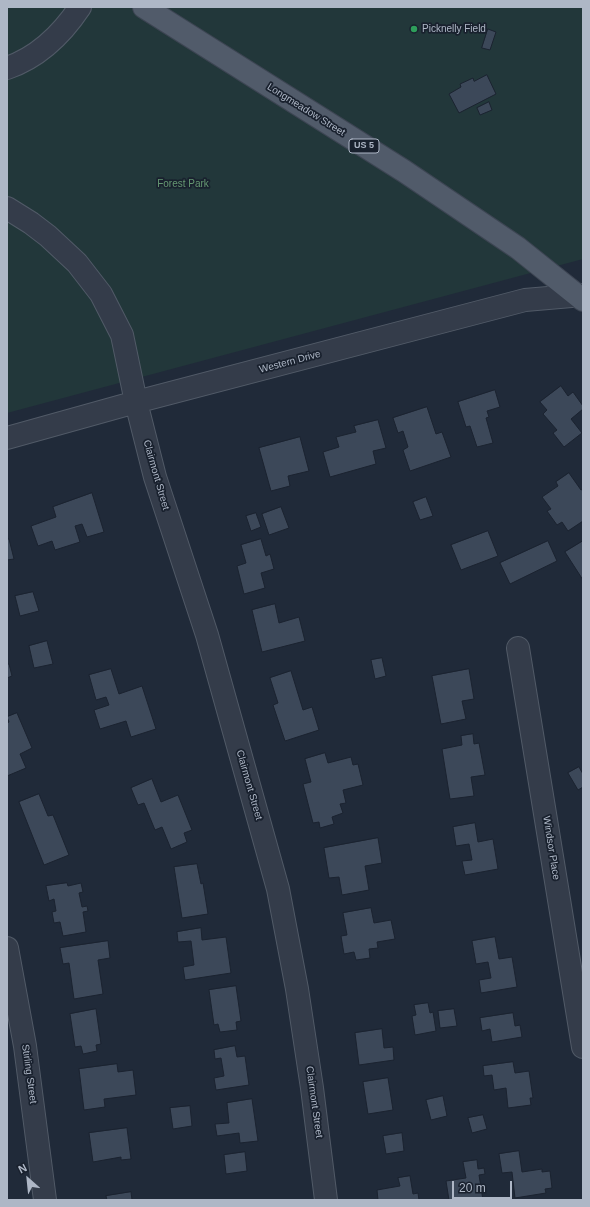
<!DOCTYPE html>
<style>
body{margin:0}
#map{position:relative;width:590px;height:1207px;overflow:hidden;background:#202a39;font-family:Helvetica,sans-serif}
canvas{display:block}
.frame{position:absolute;inset:0;border:8px solid #aeb7c6;pointer-events:none}
.north{position:absolute;left:8px;top:1159px;width:40px;height:40px;-webkit-text-stroke:3px #19212e;paint-order:stroke;rotate:333deg;font-size:11px;font-weight:700;line-height:16px;text-align:center;color:#aeb7c6}
.north::after{content:'';display:block;margin:auto;width:14px;height:18px;background:#aeb7c6;clip-path:polygon(50% 0,100% 100%,50% 72%,0 100%)}
.scale{position:absolute;left:452px;top:1181px;width:60px;height:18px;box-sizing:border-box;border:2px solid #aeb7c6;border-top:0;padding-left:5px;font-size:12px;line-height:14px;white-space:nowrap;color:#aeb7c6;-webkit-text-stroke:3px #19212e;paint-order:stroke}
</style>
<div id="map">
<canvas width="590" height="1207"></canvas>
<div class="frame"></div>
<div class="north">N</div>
<div class="scale">20 m</div>
</div>
<script>
const c = document.querySelector('canvas').getContext('2d');
c.lineJoin = 'round';
function paint(path, color) { c.fillStyle = color; c.fill(path, 'evenodd'); }
function trace(path, color, width, dash) { c.strokeStyle = color; c.lineWidth = width; c.lineCap = dash ? 'butt' : 'round'; c.setLineDash(dash || []); c.stroke(path); }
function drawText(font, color, halo, rows, align = 'center') {
  c.font = font + ' Helvetica,sans-serif'; c.lineWidth = 3.5; c.setLineDash([]); c.textBaseline = 'middle'; c.strokeStyle = halo; c.fillStyle = color; for (const [text, x, y, turn = 0] of rows) {
    c.save(); c.translate(x, y); c.rotate((+turn || 0) * Math.PI / 180); c.textAlign = isNaN(turn) ? turn : align; if (halo) c.strokeText(text, 0, 0); c.fillText(text, 0, 0); c.restore();
  }
}
paint(new Path2D(`
 M7,7H583V259L7,413Z`), '#22373a');
const building = new Path2D(`
 M488,29L496,32L490,50L482,48Z
 M487,75L496,94L459,113L449,94L461,87L460,84L473,78L474,81Z
 M489,102L492,110L480,115L477,108Z
 M561,386L568,396L573,392L583,406V409L571,419L582,433L564,447L553,433L557,430L543,414L547,410L540,402Z
 M495,390L500,407L487,411L489,417L486,418L493,443L477,447L470,426L466,427L458,402Z
 M427,407L436,434L442,432L451,457L410,471L403,450L408,447L403,431L398,433L393,418Z
 M378,420L386,448L373,451L376,464L330,477L323,452L339,447L336,437L356,432L354,426Z
 M300,437L309,471L288,476L290,486L271,491L259,448Z
 M569,473L581,490L583,489V521L568,531L562,522L557,525L547,511L551,509L542,497L558,486L556,482Z
 M92,493L104,532L87,537L82,524L75,526L80,542L55,550L52,541L38,546L31,526L56,517L53,507Z
 M426,497L433,516L420,520L413,502Z
 M281,507L289,528L269,535L262,514Z
 M256,513L261,527L251,531L246,516Z
 M488,531L498,556L461,570L451,545Z
 M7,539H9L14,559L7,560Z
 M261,539L266,556L270,554L274,569L261,573L265,588L244,594L237,566L246,563L241,545Z
 M548,541L557,561L510,584L500,563Z
 M583,541V580L565,552Z
 M33,592L39,611L20,616L15,596Z
 M275,604L279,623L299,617L305,641L262,652L252,610Z
 M47,641L53,664L34,668L29,646Z
 M382,658L386,676L375,679L371,660Z
 M7,664H9L12,676L7,678Z
 M111,669L119,694L142,686L156,729L131,737L126,721L100,729L94,710L109,705L106,697L96,700L89,675Z
 M469,669L474,699L462,701L466,719L441,724L432,676Z
 M291,671L303,710L312,707L319,730L285,741L273,705L278,703L270,678Z
 M17,713L32,748L20,754L26,768L7,776V723L9,722L7,717Z
 M473,734L474,744L479,743L485,775L471,777L474,796L450,799L442,749L462,745L461,736Z
 M325,753L328,763L351,757L353,765L358,764L363,785L343,790L346,803L340,804L343,813L332,817L334,824L320,828L319,822L313,823L303,784L311,782L305,759Z
 M579,767L583,774V787L578,790L568,773Z
 M152,779L161,802L178,795L192,830L184,833L187,842L171,849L162,827L155,830L144,803L138,805L131,788Z
 M39,794L48,816L53,815L69,855L44,865L19,802Z
 M475,823L478,842L493,839L498,869L465,875L462,861L472,860L469,844L456,846L453,827Z
 M378,838L382,863L365,866L369,890L342,895L339,877L329,878L324,848Z
 M197,864L201,884L203,883L208,914L182,918L174,867Z
 M67,883L68,886L81,883L83,892L79,893L82,907L87,906L88,911L83,912L86,932L63,936L60,922L54,923L52,912L56,911L54,899L49,901L46,886Z
 M371,908L374,923L391,920L395,939L377,942L378,948L369,949L370,958L356,960L354,952L344,954L341,936L347,935L343,913Z
 M201,928L202,940L226,937L231,973L185,980L183,967L194,965L191,941L178,942L177,932Z
 M495,937L499,959L512,957L517,987L481,993L479,980L491,978L488,962L476,964L472,941Z
 M108,941L110,958L98,960L103,994L74,999L69,963L63,964L60,948Z
 M236,986L241,1021L236,1022L237,1030L220,1032L218,1024L214,1025L209,990Z
 M428,1003L430,1013L433,1012L436,1031L415,1035L412,1016L416,1015L414,1005Z
 M96,1009L101,1044L96,1045L97,1051L83,1054L81,1046L75,1047L70,1014Z
 M454,1009L457,1026L440,1028L438,1011Z
 M513,1013L515,1026L520,1025L522,1037L492,1042L490,1029L482,1031L480,1018Z
 M382,1029L384,1048L393,1047L394,1060L359,1065L355,1033Z
 M235,1046L237,1057L245,1056L249,1085L216,1090L214,1078L224,1076L221,1058L215,1059L214,1050Z
 M513,1062L515,1073L529,1071L533,1098H530L531,1105L508,1108L506,1088L494,1090L492,1075L484,1076L483,1066Z
 M117,1064L118,1072L133,1070L136,1095L104,1099L105,1107L84,1110L79,1069Z
 M388,1078L393,1110L368,1114L363,1082Z
 M443,1096L447,1116L431,1120L426,1100Z
 M252,1099L258,1141L240,1143L239,1133L217,1136L215,1124L229,1123L227,1103Z
 M190,1106L192,1126L173,1129L170,1108Z
 M483,1115L487,1129L472,1133L468,1118Z
 M127,1128L131,1159L121,1160V1157L93,1162L89,1133Z
 M402,1133L404,1151L386,1154L383,1136Z
 M519,1151L522,1172L542,1169V1172L550,1171L552,1188L545,1189L546,1193L515,1198L512,1172L502,1173L499,1154Z
 M245,1152L247,1171L226,1174L224,1155Z
 M477,1160L478,1169L484,1168L485,1174L479,1175L483,1200H449L446,1181L466,1178L463,1162Z
 M410,1176L413,1194L418,1193L419,1200H378L377,1190L400,1186L398,1178Z
 M131,1192L132,1200H107L106,1196Z`);
paint(building, '#3c4859');
trace(building, '#1b2330', 1);
const minor = new Path2D(`
 M7,68C39,57 62,34 80,7
 M7,208L31,223L48,236L77,263L101,294L122,335L136,402L155,477L207,635L278,889L297,989L312,1088L326,1200
 M7,438L136,402L525,300L583,295
 M518,648L583,1047
 M7,948L25,1046L45,1200`);
const major = new Path2D(`
 M144,7L404,171L518,248L583,300`);
trace(minor, '#515a67', 24);
trace(major, '#3d4553', 24);
trace(minor, '#343c4a', 22);
trace(major, '#515b6a', 22);
for (const [x, y, r, color] of [
 [414,29,4,"#2e9e5b"]
]) { const dot = new Path2D(); dot.arc(x, y, r, 0, 2 * Math.PI); c.fillStyle = color; c.fill(dot); trace(dot, '#19212e', 1.5); }
for (const [x, y, w] of [
 [364,146,30]
]) { const box = new Path2D(); box.roundRect(x - w / 2, y - 7, w, 14, 3); c.fillStyle = '#19212e'; c.fill(box); trace(box, '#aeb7c6', 1); }
drawText('bold 9px', '#aeb7c6', null, [
 ["US 5",364,146]
]);
drawText('10px', '#aeb7c6', '#19212e', [
 ["Picknelly Field",422,29]
], 'left');
drawText('10px', '#aeb7c6', '#19212e', [
 ["Longmeadow Street",306,110,32],
 ["Western Drive",290,362,-15],
 ["Clairmont Street",156,475,74],
 ["Clairmont Street",249,785,74],
 ["Windsor Place",551,848,81],
 ["Stirling Street",29,1074,82],
 ["Clairmont Street",314,1102,82]
]);
drawText('10px', '#659872', '#19212e', [
 ["Forest Park",183,184]
]);
</script>
